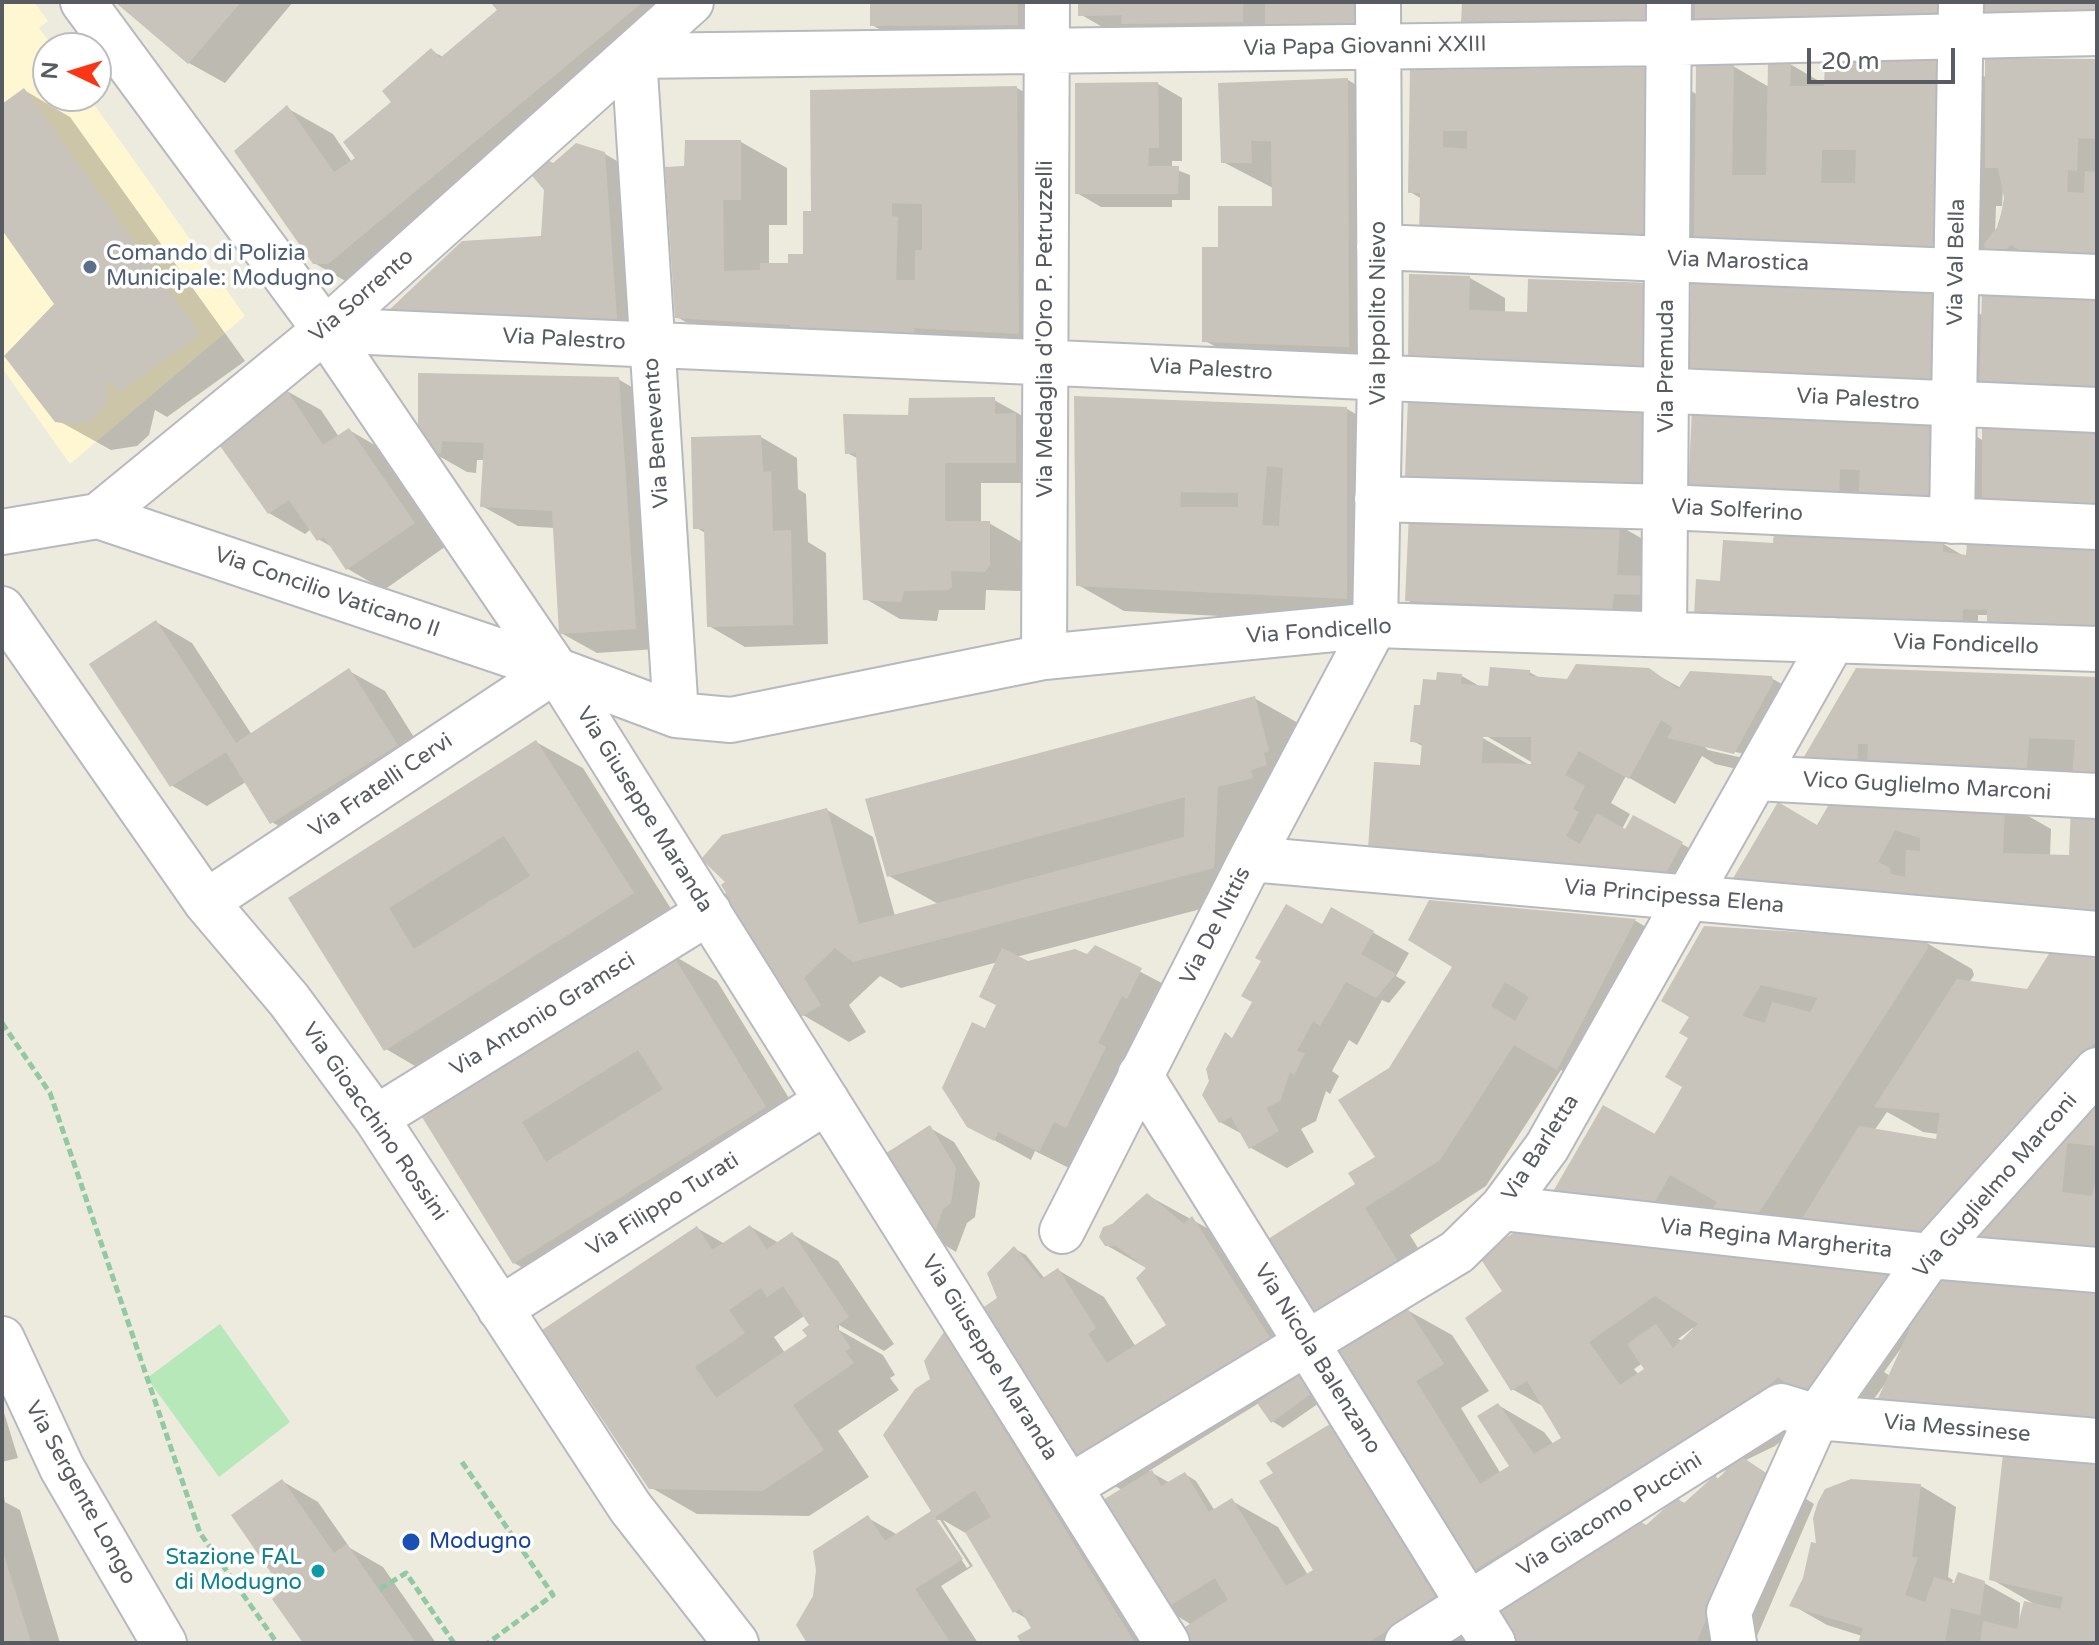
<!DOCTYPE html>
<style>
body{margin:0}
#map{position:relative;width:2099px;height:1645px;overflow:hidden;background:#edeade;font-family:"Varela Round",sans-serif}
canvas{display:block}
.frame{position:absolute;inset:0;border:4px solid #585b61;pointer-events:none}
.north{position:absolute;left:32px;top:32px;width:80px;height:80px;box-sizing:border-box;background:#fff;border:2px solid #bcbdc0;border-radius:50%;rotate:274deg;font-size:22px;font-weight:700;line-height:32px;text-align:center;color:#585b61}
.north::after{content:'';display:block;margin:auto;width:28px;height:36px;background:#fa3617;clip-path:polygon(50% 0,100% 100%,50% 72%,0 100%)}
.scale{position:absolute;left:1807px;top:48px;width:148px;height:36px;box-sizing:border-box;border:4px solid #585b61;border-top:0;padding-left:10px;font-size:24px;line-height:28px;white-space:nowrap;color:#585b61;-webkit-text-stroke:6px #fff;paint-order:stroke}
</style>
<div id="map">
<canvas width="2099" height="1645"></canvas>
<div class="frame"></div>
<div class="north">N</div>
<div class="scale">20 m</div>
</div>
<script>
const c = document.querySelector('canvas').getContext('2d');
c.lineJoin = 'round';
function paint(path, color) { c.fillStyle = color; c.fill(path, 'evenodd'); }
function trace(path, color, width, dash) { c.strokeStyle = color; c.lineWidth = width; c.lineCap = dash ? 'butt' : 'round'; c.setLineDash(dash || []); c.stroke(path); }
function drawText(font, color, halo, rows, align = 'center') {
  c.font = font + ' "Varela Round",sans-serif'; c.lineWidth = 7; c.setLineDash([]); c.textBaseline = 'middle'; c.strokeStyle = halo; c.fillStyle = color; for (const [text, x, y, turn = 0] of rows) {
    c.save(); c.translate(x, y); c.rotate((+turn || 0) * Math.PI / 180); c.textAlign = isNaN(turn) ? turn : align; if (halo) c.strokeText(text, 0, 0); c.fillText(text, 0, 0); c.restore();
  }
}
paint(new Path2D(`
 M2,2H34L48,21L39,28L54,48H48V96H88L245,316L70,464L2,368Z`), '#fff7d1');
paint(new Path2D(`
 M220,1324L290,1422L219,1477L147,1378Z`), '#b7e8ba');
paint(new Path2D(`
 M118,2H293L225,83L189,63Z
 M493,2H688L361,290L314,263L287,108L333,134L352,162L432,51L443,57L500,10Z
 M872,2H1053V45H908L872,25Z
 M1080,2H1401L1402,52L1116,35L1080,14Z
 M1464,2H2097L1993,47Z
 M1953,58L1987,78L2097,61V281L1742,269L1422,199L1410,192L1412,72L1653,69L1698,95L1733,66L1769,87L1790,64L1826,85ZM2003,188L2006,198L1995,234L1996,206H2002Z
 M1348,80L1394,107L1395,372L1250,367L1204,340L1220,249L1274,208L1273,188L1223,162L1220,85Z
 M1158,84L1182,98V161H1172V168L1190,175V200H1172V207H1101L1077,193Z
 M1017,88L1063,115L1064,359L724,344L677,317L686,168L741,142L787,168V225H769V265H790L805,256L813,213Z
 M24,90L70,117L245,361L167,417L155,410L149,435L137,446L111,450L57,420V304L2,226V106Z
 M605,154L641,175L652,338L392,310L543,237L547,160L555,164Z
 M1470,278L1505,298V313L1529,314L1654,285L1692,307L1947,293L2097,388L1445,379Z
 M618,379L654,400L671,648L597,653L561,633L555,528L518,526L482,506L485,460H477L476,473L467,472L430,451L420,438Z
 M285,390L321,410L339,437L349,430L385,451L449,544L384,590L348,569L334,548L318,539L311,529L305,534L269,513Z
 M1076,398L1347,409L1393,435V625L1124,611L1078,585Z
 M994,400L1030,420L1052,483H981V523H989L1025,544L1026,586L1021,591L986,590L985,610H939L937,621L900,619L864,598L859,459L847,453L910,417Z
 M1652,408L1688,429L1687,479L1948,420L1984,441L2097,526L1443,496L1407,476Z
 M761,437L797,458L798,489L806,494L808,542L826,553L828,644L745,647L709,626L707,534L695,527Z
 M1620,526L1655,546L1649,613L1443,621L1407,600Z
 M1942,543L1967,558L2097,550L1989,615H1978V650L1722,583L1775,545Z
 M156,622L192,643L252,735L349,671L385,691L432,766L307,843L272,822L246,782L207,806L171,785Z
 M1648,670L1681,688L1771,678L1818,704L1819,710L1781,779L1715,764L1702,756L1675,804L1626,776L1611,803L1630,814L1622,829L1682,844L1728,870L1706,911L1370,848L1422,767L1424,747L1413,741L1422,707L1438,682L1462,676L1481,687L1490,688L1529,672L1542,679L1568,682ZM1476,730L1533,763V767L1474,733ZM1702,744L1744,754L1743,758L1708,750Z
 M1858,670L2097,679V794L2002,801L2051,829L2050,856L2097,946L1773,917L1836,796Z
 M1254,698L1300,724L1312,791L1263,813L1259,894L1016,957L1027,963L1088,956L1095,948L1177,991L1075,1171L1035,1151L1031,1160L968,1126L986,1031L998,1006V962L901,988L880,976L849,1005L866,1032L849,1042L803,1015L723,897L827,810L873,837L895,916L938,904L889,876Z
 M536,742L583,768L678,920L432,1076L386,1049L291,899Z
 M1430,902L1636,921L1681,948L1604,1095L1561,1070L1486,1186L1410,1235L1442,1287L1407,1310L1452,1335L1489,1391L1461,1408L1501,1474L1512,1467L1498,1405L1544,1432L1554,1445L1564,1439L1546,1408L1512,1389L1505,1292L2097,1293L1885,1384L1861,1416L1822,1405L1775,1446L1746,1460L1814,1504L1754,1643H1518L1522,1598L1474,1570L1362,1338L1317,1312L1358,1184L1378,1157L1391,1069L1454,966ZM1694,1327L1683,1341L1678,1339ZM1902,1347L1903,1348L1890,1376L1884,1372ZM1643,1363L1647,1369L1639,1375L1634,1369ZM1731,1468L1686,1504L1677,1499L1713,1476ZM1669,1504L1648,1526L1640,1522Z
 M1332,909L1409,953L1396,976L1406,982L1389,1003L1382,1000L1357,1045L1349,1040L1332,1071L1339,1076L1330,1094L1326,1091L1316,1121L1301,1129L1314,1152L1287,1168L1251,1148L1244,1135L1220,1122L1234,1039L1323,927Z
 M1925,942L1972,969L1974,975L1969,983L2028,991L2097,958V1276L1599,1221L1685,1086L1691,1016L1664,1000ZM1887,1112L1923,1132L1938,1134L1937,1141L1874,1131Z
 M671,954L717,981L811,1134L560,1289L514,1263L420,1110Z
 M930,1128L954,1142L980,1183L975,1217L967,1223L956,1252L933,1238Z
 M1147,1195L1238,1245L1317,1368L1300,1378L1310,1383L1322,1401L1283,1428L1272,1421L1259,1403L1149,1471L1170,1483L1185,1474L1196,1481L1215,1511L1232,1501L1278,1527L1308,1575L1316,1571L1276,1474L1330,1426L1376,1453L1478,1643H1186L1192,1625L1164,1608L1122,1490L1073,1462L1002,1298L1015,1249L1026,1255L1045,1279L1058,1270L1104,1297L1136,1347L1169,1326L1148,1269L1106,1245L1113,1226Z
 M751,1227L779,1243L792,1234L838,1261L894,1344L884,1351L839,1325V1330L883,1355L895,1375L890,1378L899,1390L838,1431L869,1477L809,1516L697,1514L650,1487L697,1228L725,1244ZM804,1316L812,1325L810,1337L785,1353L774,1337Z
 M945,1334L990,1361L1163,1643H1024L1034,1628L1029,1620L1015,1612L969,1535L943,1520L973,1566L941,1586L978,1643H809L868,1518L898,1535L934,1512L932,1379ZM935,1520H940L970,1566L967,1568Z
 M2,1406L18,1458L2,1462Z
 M2097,1462V1643H1860L1862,1636L1827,1625L1792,1605L1818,1546L1921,1486L1956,1507L1948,1577L1953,1580L1951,1584L1984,1583L2020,1603L2019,1629L2036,1605L1991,1579Z
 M282,1481L318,1502L350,1548L383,1567L436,1643H305L286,1591Z
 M2,1484L5,1502L20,1510L60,1643H2Z`), '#0003');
paint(new Path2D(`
 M115,2H241L188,64Z
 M490,2H643L328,264H313L234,151L287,105L334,172L355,158L343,142L391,102L382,91L431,48L440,58L497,10Z
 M870,2H1018V25L870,26Z
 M1078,2H1243V22L1121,24L1122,15L1078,16Z
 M1265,2H1356L1357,27L1265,29Z
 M1462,2H1655V26L1461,24Z
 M1695,2H1947V21L1695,26Z
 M1984,2H2097V21L1985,22Z
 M1954,56L1947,255L1694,244L1696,66L1734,64L1732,175H1766L1768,63L1791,62L1790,86H1824L1825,61ZM1822,150H1856L1855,183H1821Z
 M1985,58L2097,59V139L2078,138L2077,171L2068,170L2067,192L2084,193L2085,171L2097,172V261L2025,253L2011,245L1998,256L1986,252L1984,244L1999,225L2004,198L1998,168H1985Z
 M1654,67L1655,241L1419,233L1420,193H1408L1410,70ZM1443,131H1467V149L1443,147Z
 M1348,78L1349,347L1202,342V247H1218V206H1272L1271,141H1251L1252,163H1221L1218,83Z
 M1158,82L1159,148H1149L1148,166H1179L1178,194H1075V83Z
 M1017,86L1019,334L914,328L915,339L791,333L790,325L675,318L665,167L684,166L685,140H741V200H723L724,271L760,270V263H788V254H803V211H811L810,90ZM892,203L922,204V250H915V280H896L898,217L892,216Z
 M24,88L200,334L120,392L109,380L107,403L100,412L88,422L75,425L55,422L4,356L54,304L2,230V104Z
 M576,143L605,152L617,319L388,311L462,241L541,236L544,190L529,172L547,157L552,164Z
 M1409,274L1470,276L1469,310L1527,312L1528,279L1655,283L1654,373L1408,359Z
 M1691,282L1948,291L1949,388L1688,375Z
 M1982,293L2097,296V390L1979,387Z
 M418,373L619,377L636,629L559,634L552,511L480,507L484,443L442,441L441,454L429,453L418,438Z
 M285,387L323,445L349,428L415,523L346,570L324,537L317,541L289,500L268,514L218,443Z
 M1074,396L1347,407V599L1076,586ZM1267,466L1283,468L1279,526L1262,525ZM1181,492L1238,493V507H1180Z
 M995,397V414L1016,413V463H945V521H990V565L985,572L951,571L952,587L948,590L904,591L901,602L863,600L856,453L845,454L843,414L908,415L909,398Z
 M1408,398L1653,406L1651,485L1405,477Z
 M1692,409L1949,418L1946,506L1858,503L1860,470L1840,469L1839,498L1688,492Z
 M1982,422L2097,428V508L1982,503Z
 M761,435L763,472L771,471L773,531L791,530L793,625L707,627L704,529H693L691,437Z
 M1409,514L1620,524L1617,575L1644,576L1643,595L1614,594L1612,610L1405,601Z
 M1774,532L1943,541V552L1966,555L1967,542L2097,548V636L1987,633V610L1963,609L1962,630L1694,615L1696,579L1720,581L1723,540L1773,543Z
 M156,620L236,743L349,668L398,745L270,824L226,752L170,787L89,664Z
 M1576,664L1649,668L1678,689L1690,671L1772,676L1773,683L1734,754L1667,738L1673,728L1661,720L1629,779L1579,751L1565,775L1585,786L1573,809L1579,812L1566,836L1580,844L1597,813L1625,829L1633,815L1683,842L1659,885L1531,874L1483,854L1368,849L1374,762L1420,765L1422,743L1410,742L1414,705H1420L1423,679L1436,680L1437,672L1462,674L1461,684L1488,686L1490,667L1530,670V676L1567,679ZM1483,737H1531V764L1482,763Z
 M1856,668L2097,677V783L2072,781L2075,740L2029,738L2026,779L1867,771L1868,744H1858L1857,770L1798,767Z
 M1255,696L1269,751L1264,753L1267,765L1251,770L1253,778L1218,787L1214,868L853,962L835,948L804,978L821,1005L801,1017L721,896L726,893L721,885L725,882L701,859L722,835L827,808L859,924L1184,837L1185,797L887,877L865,799Z
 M536,740L634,893L384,1051L288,898ZM504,836L530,876L414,949L389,908Z
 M1835,794L2005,800L2003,853L2069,855L2071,804L2097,805V925L1725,892L1778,802L1817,825ZM1895,830L1920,838V851L1906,850L1905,877L1891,874L1890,868L1878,862Z
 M1429,900L1636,919L1557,1070L1514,1045L1440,1160L1365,1208L1397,1260L1315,1314L1268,1239L1355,1184L1348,1173L1375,1157L1338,1100L1389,1068L1452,967L1408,940ZM1505,982L1529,997L1515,1021L1491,1006Z
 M1286,904L1322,924L1331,907L1374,931L1361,954L1396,974L1376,998L1346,982L1320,1026L1313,1021L1297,1051L1305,1053L1294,1075L1290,1072L1280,1101L1266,1108L1279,1131L1249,1149L1231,1117L1219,1123L1202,1095L1209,1081L1206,1069L1225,1032L1232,1038L1252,1002L1241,996L1261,961L1255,958Z
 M1704,926L1926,940L1928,948L1755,1219L1709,1213L1717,1202L1670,1175L1651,1209L1551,1195L1603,1105L1655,1134L1682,1087L1665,1077L1688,1038L1679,1033L1689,1017L1661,1001ZM1761,985L1818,998L1810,1012L1772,1002L1765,1023L1742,1016Z
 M1095,945L1142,968L1127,999L1122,996L1098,1043L1106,1047L1066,1128L1054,1122L1039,1152L998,1132L994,1141L967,1127L942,1088L972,1022L985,1028L996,1005L979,997L1002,948L1028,961L1075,949L1087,954Z
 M671,952L766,1107L513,1264L417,1109ZM638,1050L663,1089L546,1162L522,1122Z
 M2050,952L2097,956V1040L1924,1239L1797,1227L1859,1126L1936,1139L1940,1113L1874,1107L1957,979L2027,989Z
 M2097,1090V1146L2067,1143L2062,1192L2092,1196L2097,1174V1255L1967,1242Z
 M930,1125L956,1168L951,1203L943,1209L932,1240L880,1157Z
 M1147,1193L1184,1224L1192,1216L1272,1341L1072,1463L975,1313L997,1298L987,1273L1014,1246L1041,1279L1058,1268L1096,1328L1088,1334L1107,1363L1166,1325L1136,1278L1146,1268L1116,1246H1105L1099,1237L1103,1227L1112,1224Z
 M750,1225L767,1249L792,1232L849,1317L836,1326L851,1348L845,1351L854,1363L793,1405L824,1450L762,1491L649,1489L542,1330L697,1226L712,1250ZM783,1286L809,1325L802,1330L807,1336L716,1398L695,1367L745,1333L729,1310L761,1288L767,1297Z
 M1523,1227L1889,1263L1897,1277L1859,1329L1853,1325L1839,1344L1845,1348L1814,1391L1809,1388L1803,1396L1778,1377L1751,1403L1695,1439L1669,1449L1473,1571L1337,1352L1406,1306L1444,1364L1416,1381L1480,1484L1509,1466L1477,1416L1498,1403L1534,1454L1561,1438L1527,1381L1511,1391L1465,1318L1502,1291L1478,1255ZM1655,1296L1698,1324L1673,1348L1656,1324L1627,1344L1644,1369L1620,1385L1589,1342Z
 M1934,1276L2097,1291V1426L1875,1405Z
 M944,1332L1135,1643H1021L1017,1636L1031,1628L1020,1609L1013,1613L965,1532L991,1517L975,1490L935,1517L963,1559L915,1589L951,1643H807L796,1625L813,1596L816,1570L813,1551L868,1515L885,1541L931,1511L883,1435L915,1389L930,1379L924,1361Z
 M1298,1374L1312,1393L1271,1423L1257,1403Z
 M1330,1424L1437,1600L1367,1643H1184L1177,1632L1228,1600L1215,1578L1163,1610L1098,1503L1152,1470L1161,1486L1185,1472L1209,1512L1232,1498L1286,1586L1313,1570L1259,1481L1273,1473L1266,1463Z
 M2003,1454L2097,1460V1643H1980L1983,1621L2017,1629L2024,1601L2060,1609L2063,1597L1989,1580Z
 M1740,1455L1769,1476L1696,1643H1515L1495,1613L1640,1519L1645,1526L1677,1497L1683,1504L1715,1475L1718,1479Z
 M282,1479L334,1553L347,1544L416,1643H303L272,1599L283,1590L231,1515Z
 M1851,1479L1921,1484L1912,1557H1918L1905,1595L1925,1602L1934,1577L1954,1583L1958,1572L1985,1581L1980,1615L1951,1608L1945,1643H1858L1863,1628L1789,1606L1803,1578L1811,1542L1816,1543L1813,1518L1818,1502L1825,1489Z
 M2,1549L31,1642L27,1643H2Z`), '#c8c4bb');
const minor = new Path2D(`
 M83,2L325,330L556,670L1167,1643
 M1379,247L2097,277
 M325,330L2097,410
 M1377,499L1666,507L2097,527
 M98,516L556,670L676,715L731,720L1044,657L1375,625L2097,649
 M1952,521L1961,2
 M2,532L98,516L325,330L691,2
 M2,609L206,902L289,1000L376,1118L630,1507L736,1643
 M1664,633L1669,2
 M1044,657L1047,2
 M676,715L634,56L1669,43L2097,33
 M1756,778L2097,796
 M1251,859L2097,934
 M206,902L556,670
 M1140,1075L1493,1643
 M376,1118L709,912
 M1502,1208L1930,1256L2097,1270
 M1062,1231L1251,859L1375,625L1380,378L1378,2
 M500,1309L827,1101
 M2,1339L62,1468L164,1643
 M1071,1486L1457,1252L1502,1208L1547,1147L1833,640
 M1407,1643L1781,1406L1817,1417L2097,1441
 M1734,1643L1729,1612L1817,1417L1930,1256L2097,1070`);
trace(minor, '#b7b9bf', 48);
trace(new Path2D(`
 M2,1023L50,1093L200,1533L277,1643
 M462,1462L553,1595L488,1643
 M380,1589L406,1573L454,1643`), '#90c9a3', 5, [8, 4]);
trace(minor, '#fff', 44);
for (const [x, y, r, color] of [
 [90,267,8,"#5c6f8a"],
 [411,1542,10,"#1a4fb4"],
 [318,1571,8,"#0f9aa8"]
]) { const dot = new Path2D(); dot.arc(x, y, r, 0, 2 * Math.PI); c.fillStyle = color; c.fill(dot); trace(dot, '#fff', 3); }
drawText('22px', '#585b61', '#fff', [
 ["Via Papa Giovanni XXIII",1365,47,-1],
 ["Via Marostica",1738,262,2],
 ["Via Val Bella",1957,262,-89],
 ["Via Sorrento",362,296,-41],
 ["Via Ippolito Nievo",1379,313,-90],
 ["Via Medaglia d'Oro P. Petruzzelli",1046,329,-90],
 ["Via Palestro",564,340,3],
 ["Via Premuda",1667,366,-90],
 ["Via Palestro",1211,370,3],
 ["Via Palestro",1858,400,3],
 ["Via Benevento",657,433,-94],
 ["Via Solferino",1737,511,3],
 ["Via Concilio Vaticano II",327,593,19],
 ["Via Fondicello",1319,632,-4],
 ["Via Fondicello",1966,645,2],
 ["Via Fratelli Cervi",381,786,-34],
 ["Vico Guglielmo Marconi",1927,787,3],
 ["Via Giuseppe Maranda",644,810,58],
 ["Via Principessa Elena",1674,897,5],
 ["Via De Nittis",1216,926,-63],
 ["Via Antonio Gramsci",543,1015,-32],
 ["Via Gioacchino Rossini",374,1122,55],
 ["Via Barletta",1541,1148,-57],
 ["Via Guglielmo Marconi",1996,1186,-49],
 ["Via Filippo Turati",663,1205,-32],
 ["Via Regina Margherita",1776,1239,6],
 ["Via Giuseppe Maranda",989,1358,58],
 ["Via Nicola Balenzano",1317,1359,58],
 ["Via Messinese",1957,1429,5],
 ["Via Sergente Longo",80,1493,61],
 ["Via Giacomo Puccini",1610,1515,-32]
]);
drawText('22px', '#4e5e75', '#fff', [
 ["Comando di Polizia",106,254],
 ["Municipale: Modugno",106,279]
], 'left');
drawText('22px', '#164399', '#fff', [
 ["Modugno",429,1542]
], 'left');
drawText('22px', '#0d838f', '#fff', [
 ["Stazione FAL",302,1558],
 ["di Modugno",302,1583]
], 'right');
</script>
